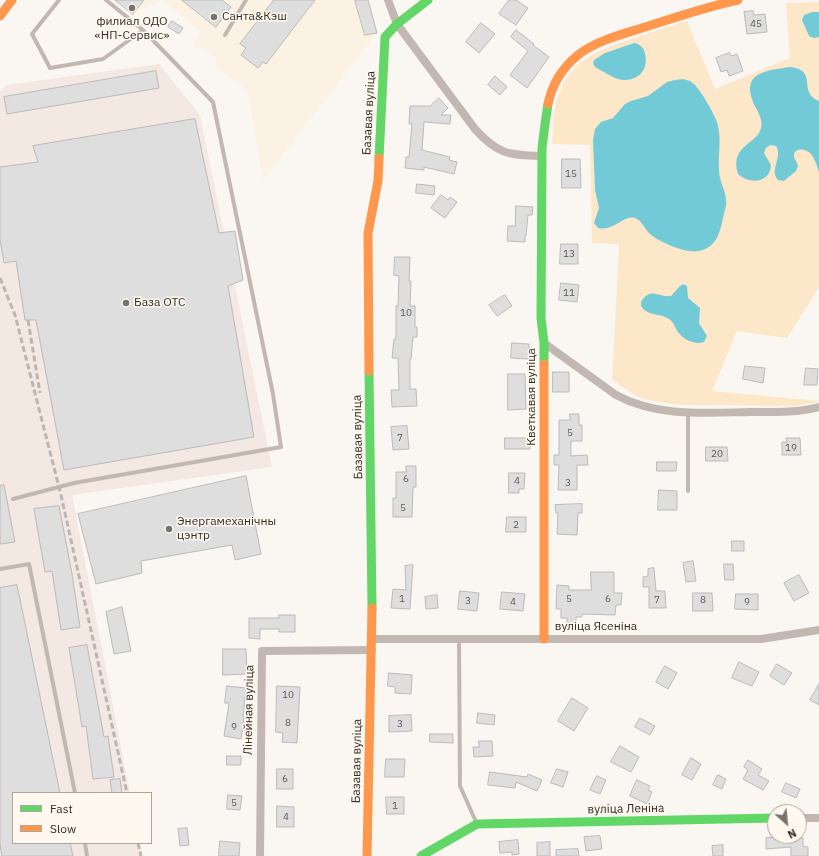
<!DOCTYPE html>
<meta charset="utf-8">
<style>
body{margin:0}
#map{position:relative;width:819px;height:856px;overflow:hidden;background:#faf7f2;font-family:"IBM Plex Sans",sans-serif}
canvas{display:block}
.legend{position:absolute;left:12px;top:792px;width:140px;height:52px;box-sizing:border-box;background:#fef8ee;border:1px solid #aca69e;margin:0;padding:5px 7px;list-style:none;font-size:12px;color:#302c26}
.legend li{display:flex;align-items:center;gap:8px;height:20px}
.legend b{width:20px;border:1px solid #aca69e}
.north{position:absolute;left:767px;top:804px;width:40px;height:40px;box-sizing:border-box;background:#fef8ee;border:1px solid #aca69e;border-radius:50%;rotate:153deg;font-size:11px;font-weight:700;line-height:16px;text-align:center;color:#302c26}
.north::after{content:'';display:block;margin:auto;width:14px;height:18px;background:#77736d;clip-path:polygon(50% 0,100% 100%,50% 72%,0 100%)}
</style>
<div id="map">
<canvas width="819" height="856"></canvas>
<ul class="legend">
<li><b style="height:5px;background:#63d668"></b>Fast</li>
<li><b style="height:5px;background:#ff974d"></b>Slow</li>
</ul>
<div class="north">N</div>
</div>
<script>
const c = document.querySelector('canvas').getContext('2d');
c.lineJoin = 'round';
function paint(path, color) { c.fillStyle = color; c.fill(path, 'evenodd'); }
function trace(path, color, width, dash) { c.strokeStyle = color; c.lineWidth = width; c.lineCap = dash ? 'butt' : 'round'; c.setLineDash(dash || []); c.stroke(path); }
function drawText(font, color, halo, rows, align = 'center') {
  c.font = font + ' "IBM Plex Sans",sans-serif'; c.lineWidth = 3; c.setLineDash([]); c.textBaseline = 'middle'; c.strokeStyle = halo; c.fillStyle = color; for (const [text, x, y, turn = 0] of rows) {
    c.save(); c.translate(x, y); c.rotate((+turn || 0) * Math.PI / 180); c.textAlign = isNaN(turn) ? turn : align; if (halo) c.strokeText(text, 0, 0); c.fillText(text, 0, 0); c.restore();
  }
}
paint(new Path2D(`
 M159,64L200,115L272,467L72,495L130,793H13V843H140L142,856H0V91L7,85Z`), '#f4e8e2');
paint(new Path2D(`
 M115,0H368L377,33L263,180L248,91L215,65L217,58L202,47L193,48L200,31L163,0L133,14Z`), '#fbf2e3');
paint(new Path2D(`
 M819,2V90L818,92L819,93V287L787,338L737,331L712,391L819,401V402L794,406L683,405L666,403L652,401L638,397L612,380L619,244L592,243L590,145L552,144C553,132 553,119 555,107C565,62 595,51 634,38C652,32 669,27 687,21L715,89L790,58L786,3Z`), '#fce8c9');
paint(new Path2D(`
 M812,12H819V37L814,38L809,36L802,20L804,15Z
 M634,43L638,44L643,48C652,67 639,84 618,79C614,78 600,70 595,67L593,63L594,60L605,53Z
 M790,67C819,70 797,92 819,101V172C817,166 815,159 811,154C807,149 793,146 794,157C795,160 797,162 798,166L796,171L784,181L778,180C769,170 783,157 776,146L770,145L766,148L764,153L771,165C770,184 749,184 738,174C729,145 758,144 761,128C763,121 759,114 756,108C739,74 762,71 790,67Z
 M683,79L690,81L695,85C703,94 712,110 717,122C722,138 718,153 719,170C719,181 725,189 726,199C727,204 725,209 724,214C720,231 718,247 699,251C687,254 658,242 649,233C645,229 643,223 637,219C625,212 615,232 598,228L594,223L599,208L595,190L593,140L595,129L601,122L613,118L625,104L631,101L648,96L667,82L675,80Z
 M683,284L687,286L688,298L700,308L699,323L707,336L704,342C694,345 684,340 678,332C675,328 674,322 669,319C660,313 647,316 641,306V302C651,286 658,298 671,296L679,287Z`), '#73cad7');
const building = new Path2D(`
 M115,0H144L133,14Z
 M182,0H222L231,7L216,27Z
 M274,0H315L266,64L263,62L258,68L241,55L246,48L240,44Z
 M355,0H368L377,33L365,35Z
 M509,0H516L528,8L516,25L499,14Z
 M753,11L754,15L765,14L767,32L747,34L744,12Z
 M172,21L183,28L179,34L168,27Z
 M481,23L495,34L479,53L466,42Z
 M516,30L534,44L533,45L549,57L527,88L510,75L528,51L511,37Z
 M730,53L731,56L737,54L743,71L729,76L727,70L721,72L716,58Z
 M156,71L159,88L7,114L4,97Z
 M495,76L507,87L500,95L488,85Z
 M439,98L448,108L441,115H451L450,124L424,122L422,150L450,157L449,160L457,162L454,174L424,167V170L405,168L406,157H409L412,124H409L410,106H430Z
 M195,119L219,233L235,231L243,280L228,286L254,437L64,470L36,320H25L16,261L4,263L0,239V167L38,162L33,146Z
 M562,159H580L581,188H562Z
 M417,184L435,186L434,195L416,193Z
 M441,195L448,200L450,197L457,202L445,218L431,208Z
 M516,206L533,207L532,215H528L526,236H525V242L507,241L508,226H515Z
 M561,244H578V264H560Z
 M395,257H410L409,281H411L410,306H415V327H417V337H413L411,359H410V389H416L417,406L392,407L391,390H399L398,358H392L394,339H396V306H398L399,276L394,275Z
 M561,283L579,285L577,302L559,300Z
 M505,295L512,306L497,316L489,305Z
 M512,343L529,344V359L511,358Z
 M745,366L765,368L763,383L743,379Z
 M806,368L818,369L817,385H804Z
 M553,372H569V392H553Z
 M508,374H525L526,409L508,410Z
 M570,414H579V425H582V441H571V456L587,455L588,465H577V490H558L559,465H554V455H559V420H570Z
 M407,426L409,449L393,450L391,427Z
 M505,438H530V449H505Z
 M786,438H800L801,455H782V442H787Z
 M706,447H727L728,461H706Z
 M657,462H677L676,471H657Z
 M406,466H416V487H413L412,517H393V498H396V472H406Z
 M509,473H525L524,489H519V493H509Z
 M246,476L261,554L235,560L232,545L141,561L142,573L96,584L78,514Z
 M4,485L15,542L0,544V486Z
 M659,490L677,491V510H658Z
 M582,504V513H578L577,535L557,534L558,513H556L555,505Z
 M59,506L72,574L80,627L61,630L52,571L45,572L34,509Z
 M507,517H526V532H506Z
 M732,541H744V551H732Z
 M693,561L696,581L686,582L683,563Z
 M724,564H733L734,580H725Z
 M413,565L410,609L391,608L393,589L406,590L405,566Z
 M654,568L656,591H665L666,608H649V587H643V577L648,576V569Z
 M591,572H614V593H622L621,605H616L615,615L582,614V617H576V625H567V618H561V609H556L557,585L569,586V590H591Z
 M799,575L809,593L794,601L784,583Z
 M17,585L60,793H13V843H70L73,856H2L0,845V588Z
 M460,591L479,593L477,611L458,609Z
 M502,592L525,594L523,611L500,609Z
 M693,593H712L713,611H693Z
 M736,594H758V610L735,609Z
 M437,595L438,608L426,609L425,597Z
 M122,607L131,651L114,654L106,612Z
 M279,615H295V632H279V629H260V639L249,638V618H279Z
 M87,645L104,737L108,736L114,777L93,779L86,726L82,727L69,648Z
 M223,649H246L247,674L223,675Z
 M739,662L759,672L752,686L732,678Z
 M777,664L792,673L784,685L770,676Z
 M665,666L677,673L668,689L656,682Z
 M389,673L412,675L411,694L395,693V687L388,686Z
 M819,684V705L810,700Z
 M227,686L246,688L243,717H244L241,739L224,736L229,703H225Z
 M277,686L300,687L297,743L282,742L283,733L276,732Z
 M572,698L588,708L574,731L558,721Z
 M478,713L495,715L494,725L477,723Z
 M411,715L412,731L389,732V716Z
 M640,718L655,726L650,735L635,727Z
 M430,734H453V743L430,742Z
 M479,741H492L493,756L474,757L473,747H479Z
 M620,746L639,757L631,772L611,762Z
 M227,756H241V765H227Z
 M691,758L701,764L692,780L682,775Z
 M386,759H405L404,777H385Z
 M748,760L762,769L758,775L769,781L763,790L743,779L748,770L744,767Z
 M277,769H293V789H277Z
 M557,769L568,772L563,787L551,783Z
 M490,772L527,777L528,774L542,780L537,791L516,782L515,788L488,785Z
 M718,775L726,779L722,789L713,785Z
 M597,776L606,780L600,794L590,790Z
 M120,779L122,793H112L110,780Z
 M637,780L650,786L648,790L652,792L647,804L630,796Z
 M786,783L800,789L796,798L782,792Z
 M228,795L242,796L240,810L227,809Z
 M386,797H404V814H387Z
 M277,806L294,807V827H277Z
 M187,828L189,845L180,846L178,829Z
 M600,836L602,849L586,851L584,837Z
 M780,837L803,838V846L808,847V856H791V847L766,849V838Z
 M518,840L519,854L512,855V852L500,853L499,842Z
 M220,841L240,843L239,856H219Z
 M550,842V856H537V843Z
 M723,845V856H713L712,846Z
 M578,849L579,856H556V850Z`);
paint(building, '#dfdedf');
trace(building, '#bbbaba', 1);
trace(new Path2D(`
 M59,0L32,34L50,68L103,59L143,30
 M225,35L246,0
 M688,491V413
 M13,499L74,483L281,447L273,394L213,102L143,30L106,0
 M0,569L29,564L75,793
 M459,639L460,786L477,824
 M85,843L87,856`), '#c3b7b2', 4);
trace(new Path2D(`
 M388,0L397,24L475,129C498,155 510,155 542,156
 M544,343L616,395C657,417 703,413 749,412C772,412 796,413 819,407
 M372,639H761L819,630
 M799,818H819
 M260,856L262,651L372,650`), '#c3b7b2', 8);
trace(new Path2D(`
 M379,158L385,37L397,24L428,0
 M544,364V343L541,318L542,148L545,124L548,104
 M369,371L372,608
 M421,856L477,824L775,818`), '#63d668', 9);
trace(new Path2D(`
 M0,16L12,0
 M548,104C552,84 562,68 578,55C596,41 620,35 642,28C674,18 705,7 738,0
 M544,364V639
 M369,371L368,233L378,181L379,158
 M367,856L372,608`), '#ff974d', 9);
trace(new Path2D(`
 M0,278L15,315L61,495L127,793
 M28,320L40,393
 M138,843L141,856`), '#bcb6b1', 3, [6, 3]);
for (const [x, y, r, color] of [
 [132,8,4,"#77736d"],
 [214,17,4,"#77736d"],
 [126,303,4,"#77736d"],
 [169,529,4,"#77736d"]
]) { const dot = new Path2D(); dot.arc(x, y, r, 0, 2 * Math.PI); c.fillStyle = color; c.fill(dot); trace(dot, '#fef8ee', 1.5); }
drawText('10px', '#5d5a55', null, [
 ["45",756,24],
 ["15",571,174],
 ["13",569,254],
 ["11",569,293],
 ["10",406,313],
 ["5",570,433],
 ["7",400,438],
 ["19",791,448],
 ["20",717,454],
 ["6",406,479],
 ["4",517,481],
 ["3",568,483],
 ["5",403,508],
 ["2",516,525],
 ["1",402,599],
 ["5",569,599],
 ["6",608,599],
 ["7",657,600],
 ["8",703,600],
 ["3",468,601],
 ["4",513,602],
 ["9",747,602],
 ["10",288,695],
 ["8",288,723],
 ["3",400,724],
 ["9",234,727],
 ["6",285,779],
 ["5",234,803],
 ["1",395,806],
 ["4",286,817]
]);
drawText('12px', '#302c26', '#fef8ee', [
 ["Санта&Кэш",222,17],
 ["филиал ОДО",132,22,"center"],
 ["«НП-Сервис»",132,36,"center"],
 ["База ОТС",134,303],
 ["Энергамеханічны",177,522],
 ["цэнтр",177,536]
], 'left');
drawText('12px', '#302c26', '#fef8ee', [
 ["Базавая вуліца",369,113,-87],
 ["Кветкавая вуліца",532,397,-90],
 ["Базавая вуліца",358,437,-91],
 ["вуліца Ясеніна",596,627],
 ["Лінейная вуліца",249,710,-89],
 ["Базавая вуліца",357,761,-89],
 ["вуліца Леніна",626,809,-1]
]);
</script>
